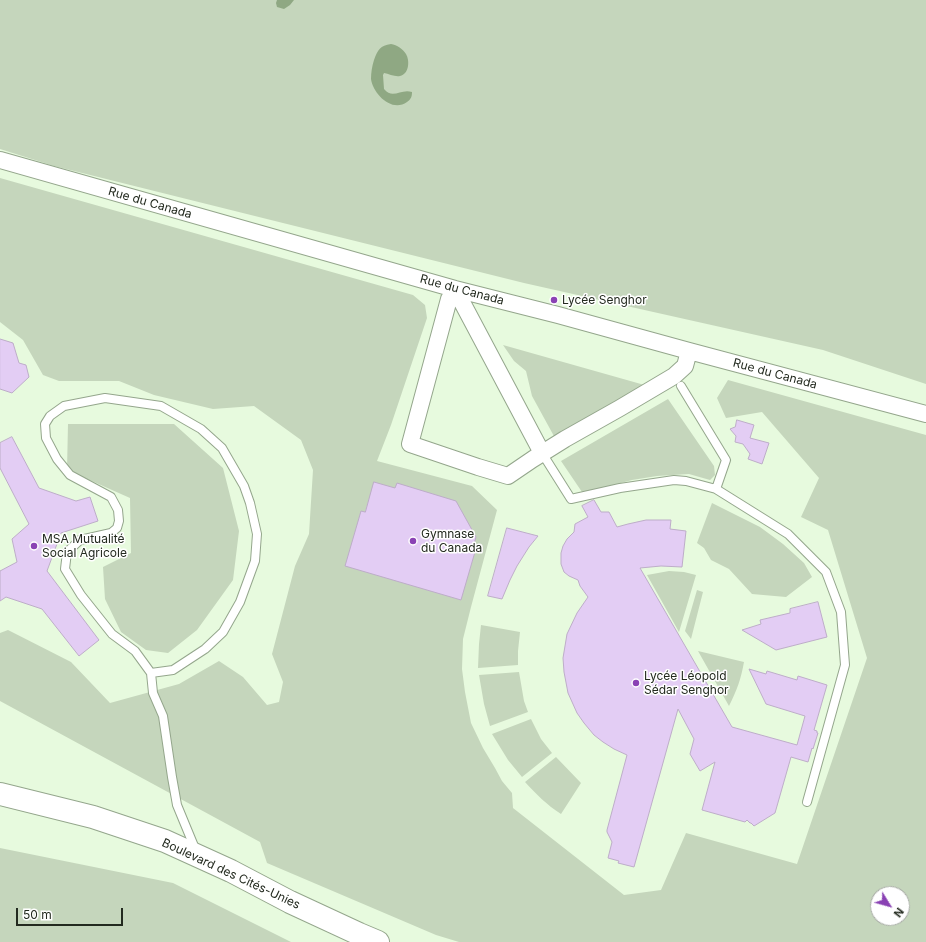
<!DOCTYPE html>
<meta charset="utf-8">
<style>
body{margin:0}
#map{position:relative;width:926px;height:942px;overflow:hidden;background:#e7fade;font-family:Inter,sans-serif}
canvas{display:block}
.north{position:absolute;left:870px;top:886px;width:40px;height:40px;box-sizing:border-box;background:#fff;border:1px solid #a7aaa5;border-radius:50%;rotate:127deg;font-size:11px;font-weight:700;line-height:16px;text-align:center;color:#232a1f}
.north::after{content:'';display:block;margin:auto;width:14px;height:18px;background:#8a42b4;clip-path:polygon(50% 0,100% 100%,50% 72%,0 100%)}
.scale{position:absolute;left:16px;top:908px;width:107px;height:18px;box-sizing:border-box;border:2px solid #232a1f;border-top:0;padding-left:5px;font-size:12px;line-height:14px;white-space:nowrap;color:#232a1f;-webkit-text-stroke:3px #fff;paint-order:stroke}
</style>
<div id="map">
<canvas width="926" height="942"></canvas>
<div class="north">N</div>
<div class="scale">50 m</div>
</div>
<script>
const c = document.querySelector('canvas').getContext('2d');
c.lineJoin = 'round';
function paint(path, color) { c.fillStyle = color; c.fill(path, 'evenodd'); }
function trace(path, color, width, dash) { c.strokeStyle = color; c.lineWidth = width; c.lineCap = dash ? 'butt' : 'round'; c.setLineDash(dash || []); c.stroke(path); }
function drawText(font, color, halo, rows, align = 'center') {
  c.font = font + ' Inter,sans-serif'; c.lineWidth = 3; c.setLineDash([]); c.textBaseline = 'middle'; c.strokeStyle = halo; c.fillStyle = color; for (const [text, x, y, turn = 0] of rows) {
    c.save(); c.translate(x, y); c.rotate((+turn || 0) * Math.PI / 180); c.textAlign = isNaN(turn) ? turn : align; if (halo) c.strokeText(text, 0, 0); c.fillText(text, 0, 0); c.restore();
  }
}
paint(new Path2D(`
 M0,0H926V384L823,350L524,283L54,166L0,149Z
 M0,178L413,295L425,305L427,318L391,425L377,461L472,486L497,510L471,607L463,639L462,669L465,692L471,723L483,748L495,768L502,781L512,793L513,808L624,895L661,890L686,833L797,864L867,658L828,530L801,517L819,478L762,412L726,418L717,398L728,380L926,435V942H459L436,935L267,863L260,842L0,701V633L8,630L71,662L110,703L179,684L219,661L243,677L267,705L279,702L283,682L272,654L295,566L309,534L313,470L301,440L254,406L213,409L154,395L119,381H59L43,375L23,340L0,322ZM878,894H902V918H878Z
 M503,345L648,386L555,438L532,396L526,371L514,361Z
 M668,399L714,466L715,475L710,480L689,474L657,476L632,480L606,487L582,492L561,461Z
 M68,424H174L223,468L239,531L233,580L197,630L168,653L146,650L121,632L105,599L103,567L131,553L130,498L67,470Z
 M712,503L760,527L783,544L804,563L812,577L786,597L752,594L729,569L711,560L704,548L697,543Z
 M669,571L684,572L696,575L679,632L647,575Z
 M697,590L703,592L691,639L685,631Z
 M481,625L520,632L518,651V665L478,668L479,644Z
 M698,651L744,662C741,679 737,690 729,706Z
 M519,672L524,701L528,712L490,726L484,704L479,675Z
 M531,719L541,739L552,753L522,777L508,760L492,734Z
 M556,757L581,783L561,814C547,805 536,794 525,782Z
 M0,848L173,883L291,942H0Z`), '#c5d6bc');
paint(new Path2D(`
 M277,0H294L290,5L284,9L277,7L276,3Z
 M391,44C397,45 403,49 406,54C410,61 409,74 400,76C395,77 389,74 384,73L383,75L384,89C393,100 401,88 412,92C412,97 411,99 407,102C392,113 373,94 371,79C371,73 372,66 374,60C378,49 380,46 391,44Z`), '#8fa883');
const building = new Path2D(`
 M0,339L13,343L19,363L26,365L29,377L12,393L0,389Z
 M737,420L754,425L750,438L769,443L762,464L748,459L750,454L743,444L735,442L736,436L730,429L735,427Z
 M12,437L39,488L76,501L90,497L98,521L61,533L47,571L99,640L79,656L42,609L6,597L0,601V571L17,562L12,539L29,524L0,468V443Z
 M374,482L395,488L397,483L456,501L476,537L474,544L477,545L461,600L345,566L361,511L365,512Z
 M594,500L601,512H609L617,527L628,524L646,520H671L670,529L686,531L682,567L661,566L640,568L732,727L797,745L805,716L766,704L749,669L766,674L767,671L797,680L798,676L827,685L814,730L817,731V733H818L813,749L812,748L808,762L791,757L775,813L754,826L751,823H750L747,820L745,822L702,810L715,762L700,771L690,754L694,739L678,709L634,867L618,863L619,861L608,858L612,842L607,832V830L627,755L614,749L603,742L594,735L584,723L577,713L568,693L564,672L563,658L567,634L577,613L588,597L580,586L578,580L569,576L564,572L561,564V553L563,546L567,539L574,532L575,524L588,517L582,506Z
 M507,528L538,536L529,547L517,566L510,580L502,599L488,596Z
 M818,602L827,637L776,650L742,630L761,624L760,620L790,613V609Z`);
paint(building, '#e3cdf4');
trace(building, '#bdadc8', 1);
const service = new Path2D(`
 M681,386L726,460L716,489
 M542,453L571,499L620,488L674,480L686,481L716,489L788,534L826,572L841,612L845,665L807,802
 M151,673L135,651L112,634L81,595L65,569L67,552L80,540L111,533L117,528L119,521L118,510L111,497L70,475L57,459L46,438L45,424L50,416L64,406L105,398L161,406L201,429L222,448L244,486L250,503L257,534L255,561L240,602L223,632L205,649L173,670L151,673L153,693L163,716L172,777L177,805L196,851`);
const minor = new Path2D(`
 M0,160L455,289L558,315L689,351L926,414
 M455,289L449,299L410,444L478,467L508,476L533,459L565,439L620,408L674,376L685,366L689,351
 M455,289L542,453`);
const primary = new Path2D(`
 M0,794L93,817L165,841L231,871L290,902L359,934L378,942`);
trace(service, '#94a68c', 10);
trace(minor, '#94a68c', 18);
trace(primary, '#94a68c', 24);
trace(service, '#fff', 8);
trace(minor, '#fff', 16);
trace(primary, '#fff', 22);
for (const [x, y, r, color] of [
 [554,300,4,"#8a42b4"],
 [413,541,4,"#8a42b4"],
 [34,546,4,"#8a42b4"],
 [636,683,4,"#8a42b4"]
]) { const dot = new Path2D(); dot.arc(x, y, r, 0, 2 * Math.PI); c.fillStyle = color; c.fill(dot); trace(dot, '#fff', 1.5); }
drawText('12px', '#232a1f', '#fff', [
 ["Rue du Canada",150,203,16],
 ["Rue du Canada",462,290,15],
 ["Rue du Canada",775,374,15],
 ["Boulevard des Cités-Unies",231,874,25]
]);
drawText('12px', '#232a1f', '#fff', [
 ["Lycée Senghor",562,300],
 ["Gymnase",421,534],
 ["du Canada",421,548],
 ["MSA Mutualité",42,539],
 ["Social Agricole",42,553],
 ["Lycée Léopold",644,676],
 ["Sédar Senghor",644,690]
], 'left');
</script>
